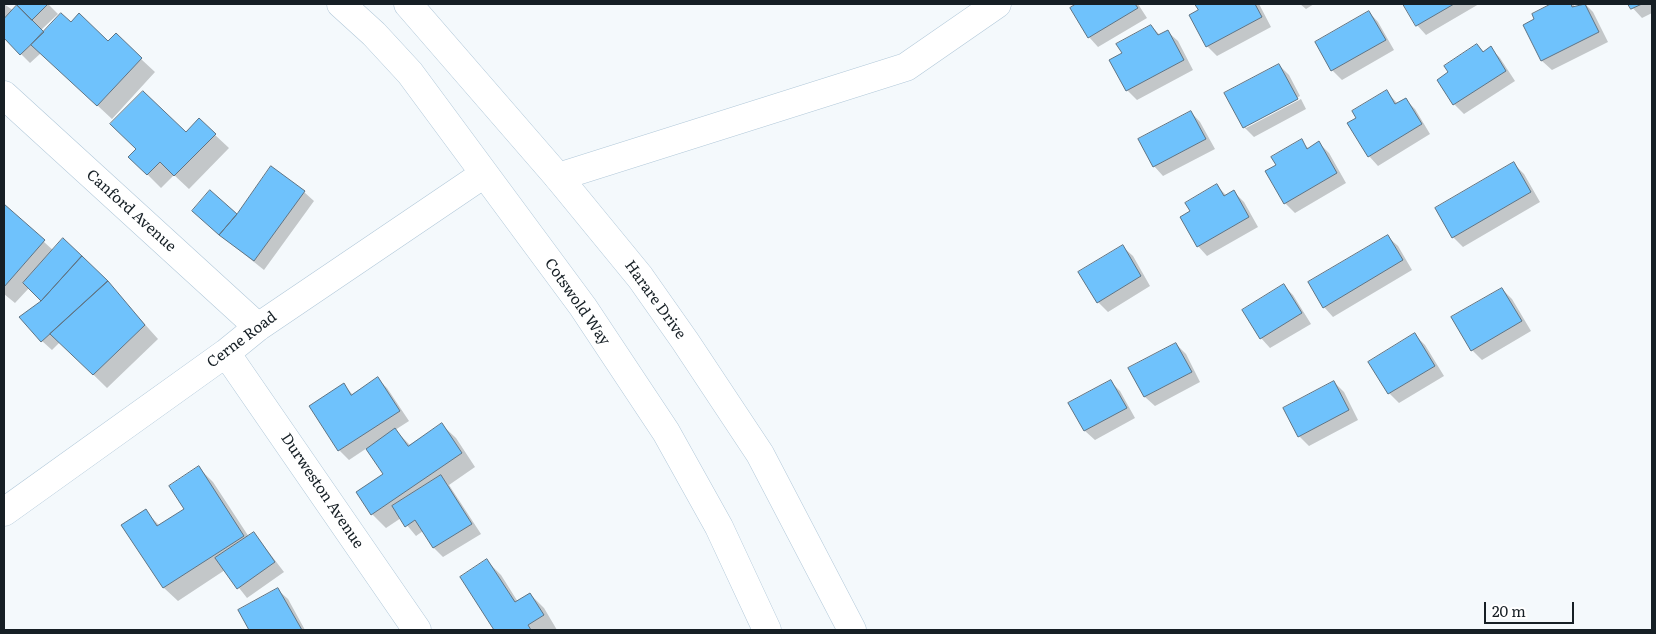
<!DOCTYPE html>
<style>
body{margin:0}
#map{position:relative;width:1656px;height:634px;overflow:hidden;background:#f4f9fc;font-family:Literata,serif}
canvas{display:block}
.frame{position:absolute;inset:0;border:5px solid #161f25;pointer-events:none}
.scale{position:absolute;left:1484px;top:602px;width:90px;height:22px;box-sizing:border-box;border:2px solid #161f25;border-top:0;padding-left:6px;font-size:15px;line-height:18px;white-space:nowrap;color:#161f25;-webkit-text-stroke:4px #fff;paint-order:stroke}
</style>
<div id="map">
<canvas width="1656" height="634"></canvas>
<div class="frame"></div>
<div class="scale">20 m</div>
</div>
<script>
const c = document.querySelector('canvas').getContext('2d');
c.lineJoin = 'round';
function paint(path, color) { c.fillStyle = color; c.fill(path, 'evenodd'); }
function trace(path, color, width, dash) { c.strokeStyle = color; c.lineWidth = width; c.lineCap = dash ? 'butt' : 'round'; c.setLineDash(dash || []); c.stroke(path); }
function drawText(font, color, halo, rows, align = 'center') {
  c.font = font + ' Literata,serif'; c.lineWidth = 4; c.setLineDash([]); c.textBaseline = 'middle'; c.strokeStyle = halo; c.fillStyle = color; for (const [text, x, y, turn = 0] of rows) {
    c.save(); c.translate(x, y); c.rotate((+turn || 0) * Math.PI / 180); c.textAlign = isNaN(turn) ? turn : align; if (halo) c.strokeText(text, 0, 0); c.fillText(text, 0, 0); c.restore();
  }
}
paint(new Path2D(`
 M4,4L14,11L19,5L18,4H48L58,14L41,30L43,33L71,24L141,59L155,72L112,119L41,53L30,63L4,37Z
 M1079,4H1138L1147,18L1098,47L1089,37L1071,8Z
 M1197,4H1259L1271,27L1217,56L1207,46Z
 M1300,4H1314L1306,9Z
 M1404,4H1479L1426,35L1417,25Z
 M1554,4H1573L1575,7L1585,4L1593,12L1608,42L1552,70L1542,61L1525,26L1536,20L1533,14Z
 M1629,4H1652V13L1642,18Z
 M1369,12L1378,22L1394,50L1342,80L1332,70Z
 M1151,26L1160,35L1168,32L1178,41L1193,70L1137,100L1127,90Z
 M1477,45L1484,52L1491,48L1500,58L1515,81L1464,114L1454,104Z
 M1279,65L1289,75L1300,96L1246,125V128L1301,99L1306,109L1254,137L1244,127Z
 M1387,92L1398,104L1405,99L1415,109L1430,134L1378,166L1369,156L1358,118Z
 M1191,112L1200,122L1215,149L1163,176L1154,166Z
 M199,120L229,148L189,189L174,175L161,188L130,157L186,134Z
 M1301,141L1309,149L1319,143L1329,153L1346,183L1295,213L1285,203L1278,165Z
 M1514,164L1524,174L1540,202L1463,247L1453,237Z
 M1217,186L1227,196L1234,192L1244,202L1258,227L1207,256L1198,246L1192,212Z
 M304,192L314,201L264,270L224,238L237,216Z
 M4,206L54,251L107,282L158,339L107,388L60,342L52,350L42,341L43,301L29,288L15,303L4,294Z
 M1388,237L1398,246L1412,270L1333,317L1324,307Z
 M1123,247L1133,256L1150,286L1108,312L1098,302Z
 M1284,286L1293,295L1311,324L1270,348L1261,338Z
 M1502,289L1512,299L1531,331L1482,360L1472,350L1453,318Z
 M1415,335L1425,345L1444,376L1399,403L1389,393L1370,363Z
 M1176,344L1186,354L1200,382L1155,406L1145,397L1130,369Z
 M378,379L387,388L409,421L395,430L411,446L442,425L456,438L475,467L449,485L481,534L443,557L434,548L423,531L416,536L401,518L386,528L372,514L358,493L385,474L367,448L349,460L339,450L310,407L344,385L353,395Z
 M1111,382L1120,391L1135,418L1095,440L1085,431L1070,404Z
 M1334,382L1344,392L1358,420L1309,446L1299,436Z
 M199,468L213,482L249,537L254,533L284,572L247,598L225,570L178,601L164,588L123,525L145,511L160,526L186,509Z
 M487,561L501,575L518,602L530,594L544,608L557,630H495L461,577Z
 M278,590L288,599L305,630H251L240,610Z`), '#0003');
const building = new Path2D(`
 M16,4H48L32,20Z
 M1076,4H1135L1138,8L1088,38L1070,8Z
 M1195,4H1255L1262,17L1206,47L1189,15L1198,10Z
 M1403,4H1454L1416,26Z
 M1551,4H1571L1572,7L1585,4L1599,32L1541,61L1523,25L1534,19L1532,14Z
 M1628,4H1642L1631,9Z
 M17,5L44,32L20,55L4,38V19Z
 M1369,11L1386,40L1331,71L1315,42Z
 M61,13L71,22L79,13L108,41L116,33L142,58L97,106L31,45Z
 M1151,25L1158,35L1168,30L1184,60L1126,91L1109,60L1122,53L1116,44Z
 M1477,44L1483,52L1491,46L1506,71L1453,105L1437,80L1448,72L1444,66Z
 M1279,64L1298,99L1243,128L1224,93Z
 M1387,90L1395,104L1406,98L1422,124L1368,157L1347,123L1356,118L1352,111Z
 M143,91L186,132L199,118L216,134L174,176L160,162L147,175L128,157L136,149L110,124Z
 M1191,111L1206,139L1153,167L1138,139Z
 M1302,139L1307,149L1319,141L1337,173L1284,204L1265,171L1276,165L1271,157Z
 M1514,162L1531,192L1452,238L1435,208Z
 M271,166L305,191L254,261L219,235L237,214Z
 M1217,184L1224,196L1234,190L1249,217L1197,247L1180,217L1190,211L1185,203Z
 M210,190L237,214L219,235L192,211Z
 M4,204L45,240L4,287Z
 M1388,235L1403,260L1323,308L1308,282Z
 M63,238L82,256L41,301L23,283Z
 M1123,245L1141,276L1097,303L1078,272Z
 M82,256L108,281L41,342L19,317L41,301Z
 M108,281L145,325L93,375L50,334Z
 M1284,284L1302,313L1260,339L1242,310Z
 M1502,288L1522,321L1471,351L1451,317Z
 M1415,333L1435,366L1388,394L1368,362Z
 M1176,343L1192,372L1144,397L1128,368Z
 M378,377L400,411L338,451L309,406L344,383L351,395Z
 M1111,380L1127,408L1084,431L1068,403Z
 M1334,381L1349,410L1298,437L1283,408Z
 M442,423L462,453L371,515L356,492L383,474L366,449L395,428L408,446Z
 M199,466L244,536L163,588L121,525L146,509L157,526L184,509L169,486Z
 M441,475L472,524L433,548L415,520L405,527L392,506Z
 M254,532L275,562L237,589L215,558Z
 M487,559L515,602L530,593L544,615L528,625L531,630H494L460,577Z
 M278,588L302,630H249L238,610Z`);
paint(building, '#6fc2fc');
trace(building, '#5f7484', 1);
const minor = new Path2D(`
 M341,4L374,34L410,73L583,307L666,432L719,527L767,630
 M4,95L258,327
 M558,177L906,67L997,4
 M226,353L417,630
 M4,512L226,353L258,327L484,174`);
const major = new Path2D(`
 M408,4L558,177L640,277L685,341L760,454L852,630`);
trace(minor, '#b1c8d9', 29);
trace(major, '#b1c8d9', 29);
trace(minor, '#fff', 28);
trace(major, '#fff', 28);
drawText('15px', '#161f25', '#fff', [
 ["Canford Avenue",131,211,42],
 ["Harare Drive",655,300,54],
 ["Cotswold Way",577,302,55],
 ["Cerne Road",242,340,-37],
 ["Durweston Avenue",322,491,56]
]);
</script>
